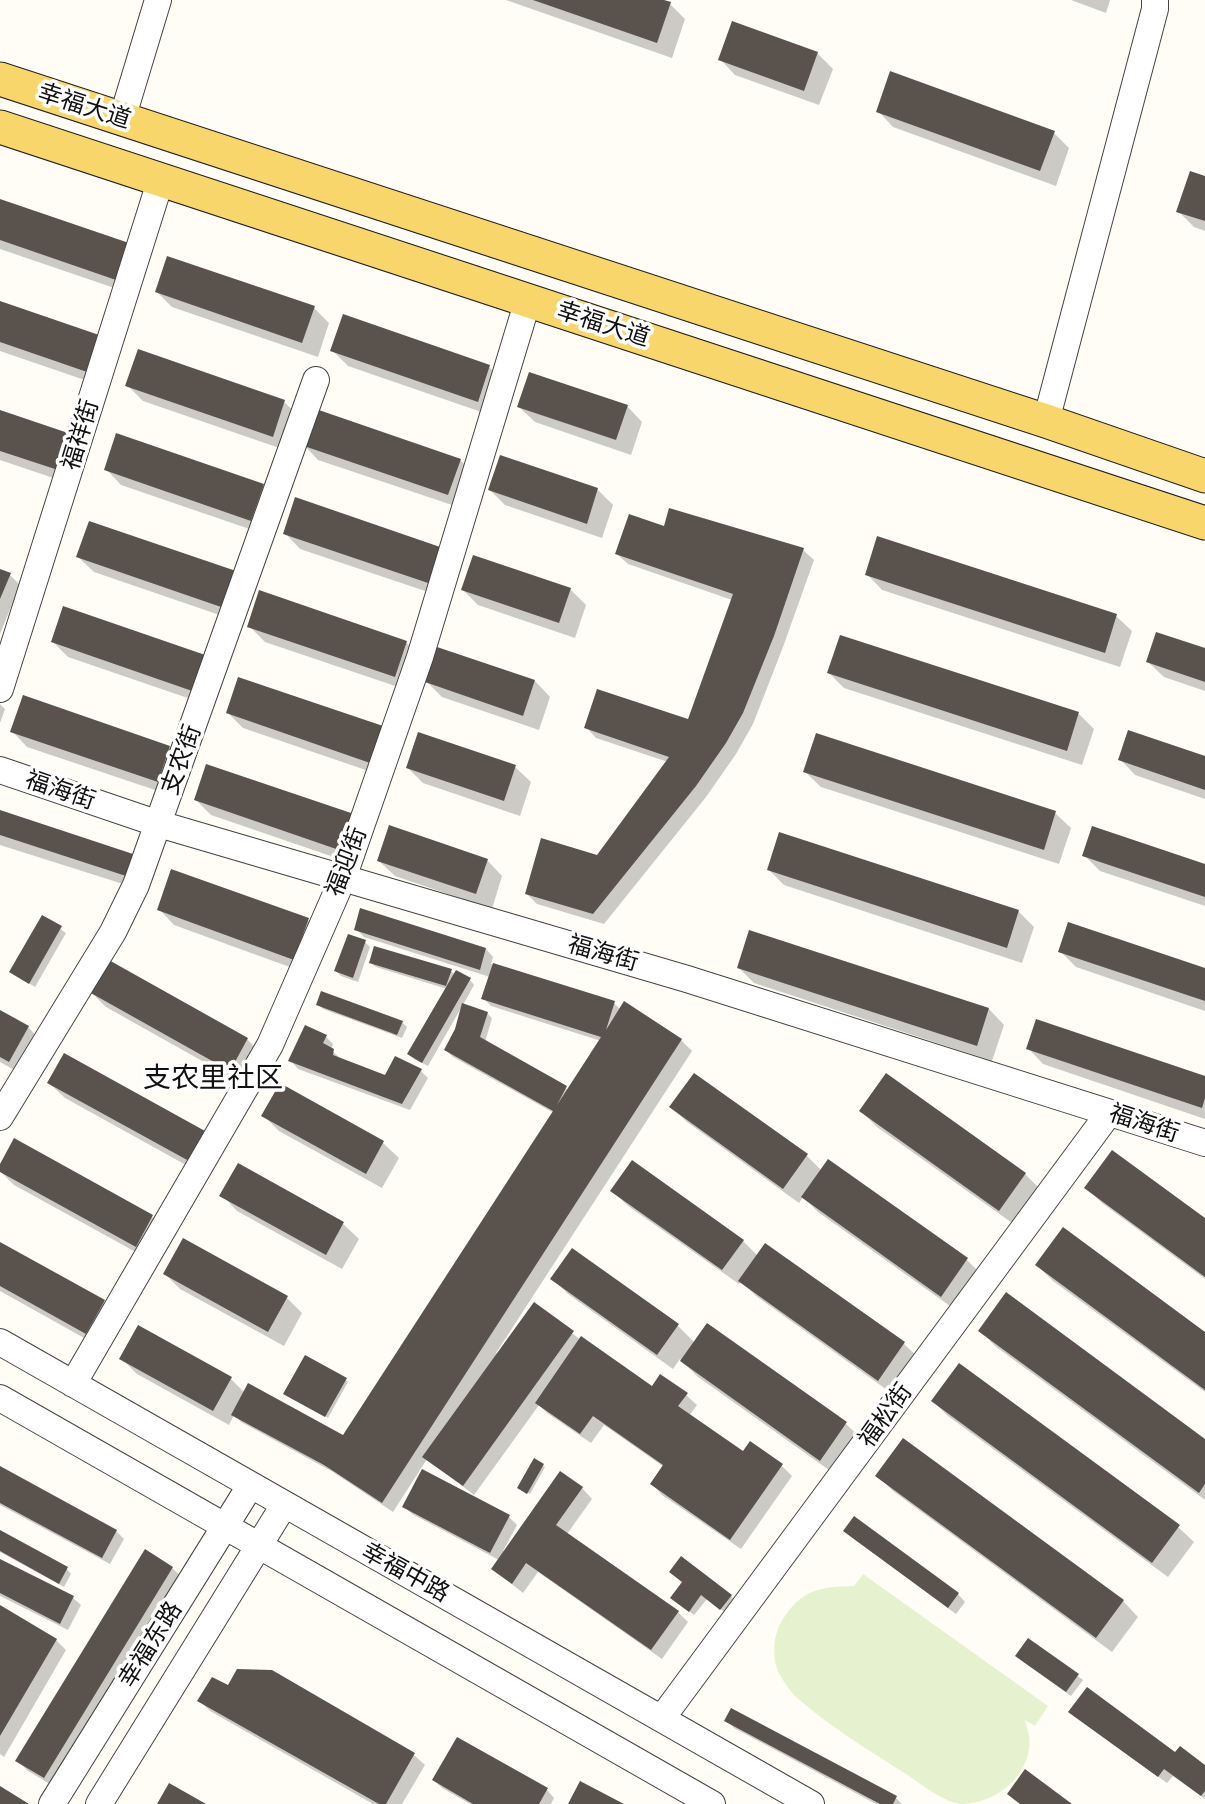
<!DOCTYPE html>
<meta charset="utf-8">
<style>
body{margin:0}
canvas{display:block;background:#fffdf5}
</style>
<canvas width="1205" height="1804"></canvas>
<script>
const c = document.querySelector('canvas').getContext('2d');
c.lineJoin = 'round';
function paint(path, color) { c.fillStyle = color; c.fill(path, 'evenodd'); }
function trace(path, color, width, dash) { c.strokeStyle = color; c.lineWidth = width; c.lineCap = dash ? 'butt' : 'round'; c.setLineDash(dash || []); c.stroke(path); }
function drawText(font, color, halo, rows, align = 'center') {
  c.font = font + ' "Libre Baskerville","Noto Sans SC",serif'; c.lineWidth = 7; c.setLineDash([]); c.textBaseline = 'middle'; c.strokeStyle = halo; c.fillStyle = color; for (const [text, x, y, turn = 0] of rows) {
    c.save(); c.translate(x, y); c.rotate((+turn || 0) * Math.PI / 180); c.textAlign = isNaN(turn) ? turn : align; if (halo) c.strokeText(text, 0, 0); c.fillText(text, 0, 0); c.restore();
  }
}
paint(new Path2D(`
 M863,1574L1048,1706L1035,1726L1025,1720C1026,1725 1028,1730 1029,1735C1034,1773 998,1804 960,1804C942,1801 924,1786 909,1776C870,1751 830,1727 796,1697C790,1691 784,1682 780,1675C771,1659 773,1634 783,1619C802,1589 820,1587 854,1586Z`), '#e6f2cf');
paint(new Path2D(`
 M506,0H659L670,4L685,19L672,58Z
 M1071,0H1110L1106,13Z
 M817,53L833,69L819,105L735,75L720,59Z
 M878,111L1054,133L1069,148L1056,186L893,127Z
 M1205,178V231L1194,227L1178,211Z
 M0,201L128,245L132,294L0,249Z
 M157,292L314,308L329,323L318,357L172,307Z
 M0,303L101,338L105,387L0,351Z
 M332,350L489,367L505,382L493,416L348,366Z
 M127,385L284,402L300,417L288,451L143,401Z
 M627,406L642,422L631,455L535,422L519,407Z
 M0,412L74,485L0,460Z
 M303,444L460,460L476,476L464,509L318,460Z
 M106,469L263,486L278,501L267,535L121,485Z
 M597,489L613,505L602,538L505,505L490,490Z
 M670,510L803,550L814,560L783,647L753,724L736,754L706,797L604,924L537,904L527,894L598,857L668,762L596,738L586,727L689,722L732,600L628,564L617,554L665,529Z
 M285,533L442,549L446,598L300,549Z
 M78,557L235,573L240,622L94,572Z
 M0,571L10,575L20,585L0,634Z
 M867,574L1116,616L1132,631L1120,667L882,590Z
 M570,589L586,605L575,638L478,605L463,590Z
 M249,626L406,642L422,658L410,691L265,642Z
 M841,637L1079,714L1094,729L1082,765L844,688L829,673Z
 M53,642L210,658L225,674L214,707L68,657Z
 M1205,650V691L1164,677L1148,662Z
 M535,681L550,697L539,730L442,697L427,682Z
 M0,704L5,709L0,723Z
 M228,713L385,729L389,778L243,728Z
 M12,731L169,747L185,763L173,796L27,747Z
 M419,735L515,767L531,782L520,816L423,783L408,768Z
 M1205,758V799L1135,775L1120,759Z
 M805,772L1055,813L1071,828L1059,864L821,787Z
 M196,800L353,816L357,865L211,815Z
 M0,812L132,855L148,871L142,890L0,845Z
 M1084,855L1205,865V906L1100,871Z
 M487,860L502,876L492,909L395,876L379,861Z
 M769,870L1018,911L1034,927L1022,963L784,885Z
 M159,909L308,920L323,935L309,974L174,925Z
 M43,917L66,933L35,987L11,972Z
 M356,929L486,949L493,957L491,964L614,1003L621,1010L625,1004L681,1040L692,1051L496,1353L499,1354L534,1305L581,1340L652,1388L686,1395L697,1405L689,1416L744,1454L751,1444L782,1466L792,1476L741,1549L662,1495L652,1484L664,1467L604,1425L591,1443L547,1413L539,1405L474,1495L427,1459L393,1512L333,1472L241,1422L234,1415L229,1425L137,1374L122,1359L231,1379L245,1393L343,1438L554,1113L453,1057L446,1050L460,1025L461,1008L428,1066L414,1059L409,1054L447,989L376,967L371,963L451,971L455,975L470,980L474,985L463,1005L487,1013L492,1018L485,1042L569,1090L601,1041L491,1006L483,998L490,977L364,937Z
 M365,942L370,947L358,982L341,976L336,971Z
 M1060,951L1205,970V1011L1076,967Z
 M739,968L989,1009L1004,1025L992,1061L754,983Z
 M91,992L247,1039L262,1055L245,1085L106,1007Z
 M318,1004L402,1022L407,1027L402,1038L323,1009Z
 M0,1012L28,1027L43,1043L25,1076L0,1062Z
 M326,1037L333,1044L331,1050L341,1059L386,1078L421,1071L428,1078L410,1110L298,1069L291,1061Z
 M1028,1048L1205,1078V1119L1043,1064Z
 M49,1083L204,1133V1175L65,1098Z
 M281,1085L383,1143L399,1158L382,1188L279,1131L264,1116Z
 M671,1107L806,1155L822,1171L967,1260L982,1275L957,1311L818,1212L803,1197L799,1203L687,1122Z
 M861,1111L1025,1174L1040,1189L1015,1225L877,1127Z
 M15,1141L152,1217L168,1232L152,1261L14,1185L0,1171V1168Z
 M1087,1188L1205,1220V1279L1102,1203Z
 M612,1190L743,1241L758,1256L766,1245L904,1344L920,1359L894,1395L756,1296L741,1281L739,1284L628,1206Z
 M222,1195L343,1224L359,1239L342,1269L237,1211Z
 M0,1244L104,1302L119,1317L102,1348L0,1291Z
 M1037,1265L1205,1334V1392L1053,1281Z
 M165,1274L287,1298L302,1313L284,1346L180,1289Z
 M552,1278L678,1326L695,1343L708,1326L846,1424L862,1439L836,1475L698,1377L680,1359L673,1369L568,1294Z
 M980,1330L1205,1441V1500L995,1346Z
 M346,1380L348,1382L328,1418L288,1395Z
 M933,1401L1178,1527L1194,1542L1168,1577L948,1416Z
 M535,1461L545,1467L530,1494L521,1489Z
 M0,1470L116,1531L124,1539L110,1564L0,1505Z
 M877,1475L1123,1601L1138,1617L1112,1652L893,1491Z
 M582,1488L592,1499L567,1534L678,1612L688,1622L662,1659L538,1572L523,1593L493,1569L499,1560L412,1514L404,1506L509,1517L517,1525L503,1551L505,1552Z
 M0,1532L67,1569L71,1574L64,1587L0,1552Z
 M853,1538L958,1594L965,1602L956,1614Z
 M0,1561L73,1598L81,1605L68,1630L0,1596Z
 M172,1568L183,1578L55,1787L28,1771L18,1761Z
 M684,1583L731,1596L735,1601L726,1613L707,1599L694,1615L677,1602Z
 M0,1607L56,1640L66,1650L4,1757L0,1754Z
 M1029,1640L1083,1680L1071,1696L1022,1661Z
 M272,1672L414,1755L425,1765L402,1804H373L210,1711L200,1701Z
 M1078,1719L1205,1767V1799L1173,1776L1167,1783Z
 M726,1720L896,1798L902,1804H876L734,1728Z
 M434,1780L547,1790L554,1798L551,1804H470L442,1788Z`), '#0003');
paint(new Path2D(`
 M533,0H664L671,2L657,43Z
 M732,21L818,52L804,91L718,60Z
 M890,71L1055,131L1040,171L876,112Z
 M1190,171L1205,176V221L1176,212Z
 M0,199L129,243L116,280L0,240Z
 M167,256L315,306L302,343L155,292Z
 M0,301L102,336L90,373L0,342Z
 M343,314L490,365L478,402L330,351Z
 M138,349L285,400L273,437L125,386Z
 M529,372L628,405L616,440L517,407Z
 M313,408L461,459L448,495L301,445Z
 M0,410L71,434L58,470L0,451Z
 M116,433L264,484L251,521L104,470Z
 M500,455L598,488L587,524L488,490Z
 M295,497L443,548L431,584L283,534Z
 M669,508L804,548L774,636L743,713L726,743L696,786L593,914L525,894L541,838L597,855L669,757L584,728L597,689L688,719L733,594L615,554L629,514L664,526Z
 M89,521L236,571L224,608L76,557Z
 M877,536L1117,614L1105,653L865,575Z
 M473,555L571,588L559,623L461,590Z
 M0,569L11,573L0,599Z
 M259,590L407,641L395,677L247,627Z
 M63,606L211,657L198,693L51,642Z
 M1156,632L1205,648V682L1146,662Z
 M840,635L1079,712L1067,751L827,673Z
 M437,647L535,680L523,716L425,682Z
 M238,677L386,727L373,764L226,713Z
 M23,695L170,746L158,782L10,732Z
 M1128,730L1205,756V790L1118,760Z
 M418,732L516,765L504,801L406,768Z
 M816,733L1056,811L1044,850L803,772Z
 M206,764L354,814L342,851L194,800Z
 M0,810L133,854L126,876L0,835Z
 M389,825L488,859L476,894L377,861Z
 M1092,826L1205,864V897L1082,856Z
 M779,832L1019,910L1007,948L767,870Z
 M171,869L309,918L294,960L157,910Z
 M360,908L486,948L480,970L354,930Z
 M42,915L62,926L29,984L9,972Z
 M1068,922L1205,968V1001L1058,952Z
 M749,930L989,1008L977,1046L737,968Z
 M348,934L366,940L353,978L334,971Z
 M374,946L452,969L446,986L369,963Z
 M107,959L248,1038L230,1071L89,992Z
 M493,963L615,1001L606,1030L624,1001L682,1039L382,1503L324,1465L231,1415L248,1383L343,1435L553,1111L444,1050L455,1029L462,1003L488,1012L480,1037L567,1086L557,1105L601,1037L481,999Z
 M456,970L471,978L422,1063L407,1054Z
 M321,991L403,1021L397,1035L316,1005Z
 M0,1010L29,1026L9,1062L0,1057Z
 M1036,1019L1205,1076V1098L1202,1108L1026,1049Z
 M305,1025L327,1035L323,1043L334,1049L333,1055L385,1075L395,1056L422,1069L402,1104L288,1061Z
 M64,1053L205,1131L189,1161L47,1083Z
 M694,1073L808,1154L783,1189L669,1107Z
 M886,1073L1026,1173L999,1211L859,1111Z
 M280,1083L384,1141L366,1174L261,1116Z
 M14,1138L153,1215L136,1247L0,1172V1164Z
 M1112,1150L1205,1218V1277L1084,1188Z
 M828,1159L968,1258L941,1297L801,1197Z
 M632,1160L744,1240L722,1270L610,1191Z
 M238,1163L344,1222L326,1255L219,1196Z
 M1063,1227L1205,1332V1390L1035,1265Z
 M183,1238L288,1296L268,1332L163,1274Z
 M0,1242L105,1300L86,1334L0,1286Z
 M765,1243L905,1342L878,1381L738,1281Z
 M572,1248L679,1324L657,1355L550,1279Z
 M1006,1292L1205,1439V1484L1199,1493L978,1331Z
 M534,1302L574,1331L463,1486L422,1457Z
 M707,1323L847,1422L820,1461L680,1361Z
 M138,1325L232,1377L213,1411L119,1359Z
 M581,1336L652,1386L660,1374L688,1393L678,1406L743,1451L750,1441L783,1464L730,1540L650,1484L663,1465L593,1416L580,1434L535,1403Z
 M305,1355L347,1378L325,1417L283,1394Z
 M959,1363L1180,1525L1152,1563L931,1401Z
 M903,1438L1124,1600L1096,1638L875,1476Z
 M534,1458L544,1464L527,1494L517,1488Z
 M0,1466L117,1530L102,1558L0,1503Z
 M422,1469L510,1515L490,1553L402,1507Z
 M560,1471L583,1487L556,1525L679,1611L651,1650L526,1563L512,1584L491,1569Z
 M854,1516L959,1593L948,1608L843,1531Z
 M0,1530L68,1567L59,1584L0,1551Z
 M145,1549L173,1567L44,1778L15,1761Z
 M681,1556L732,1595L720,1610L701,1595L689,1612L670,1598L682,1582L669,1572Z
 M0,1559L74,1596L60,1624L0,1593Z
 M0,1605L57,1639L0,1736Z
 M1028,1638L1079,1674L1066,1692L1015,1656Z
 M237,1669L272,1670L415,1753L386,1804H379L197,1701L212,1677L228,1685Z
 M1087,1687L1175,1752L1180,1746L1205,1765V1791L1201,1796L1164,1769L1158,1777L1068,1712Z
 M731,1708L897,1796L893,1804H880L724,1721Z
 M457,1737L548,1788L539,1804H473L432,1780Z
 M1025,1769L1072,1804H1020L1007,1794Z
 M580,1781L624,1804H568Z
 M169,1783L206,1804H157Z
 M0,1786L29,1804H0Z`), '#5a524d');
const minor = new Path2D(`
 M122,119L158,0
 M1046,421L1155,9V0
 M0,689L161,179
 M0,770L159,824L687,979L1205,1143
 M0,1117L113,932L136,885L316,380
 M0,1342L811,1804
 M73,1384L270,1045L343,878L420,657L528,300
 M0,1398L712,1804
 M662,1718L1109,1113
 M52,1804L250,1486
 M99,1804L284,1505`);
const major = new Path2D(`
 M0,79L1046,421L1205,476
 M0,127L1205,523`);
trace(minor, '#444', 28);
trace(major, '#222', 35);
trace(minor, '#fff', 26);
trace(major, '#f9d66b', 33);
drawText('24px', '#111', '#fff', [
 ["幸福大道",84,107,18],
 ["幸福大道",603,325,18],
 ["福祥街",81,435,-73],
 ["支农街",182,760,-70],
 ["福海街",60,791,19],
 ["福迎街",347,862,-69],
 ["福海街",603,954,16],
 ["福海街",1144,1124,18],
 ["福松街",886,1416,-54],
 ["幸福中路",405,1573,29],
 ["幸福东路",151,1645,-58]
]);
drawText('28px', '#111', '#fff', [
 ["支农里社区",213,1079]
]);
</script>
